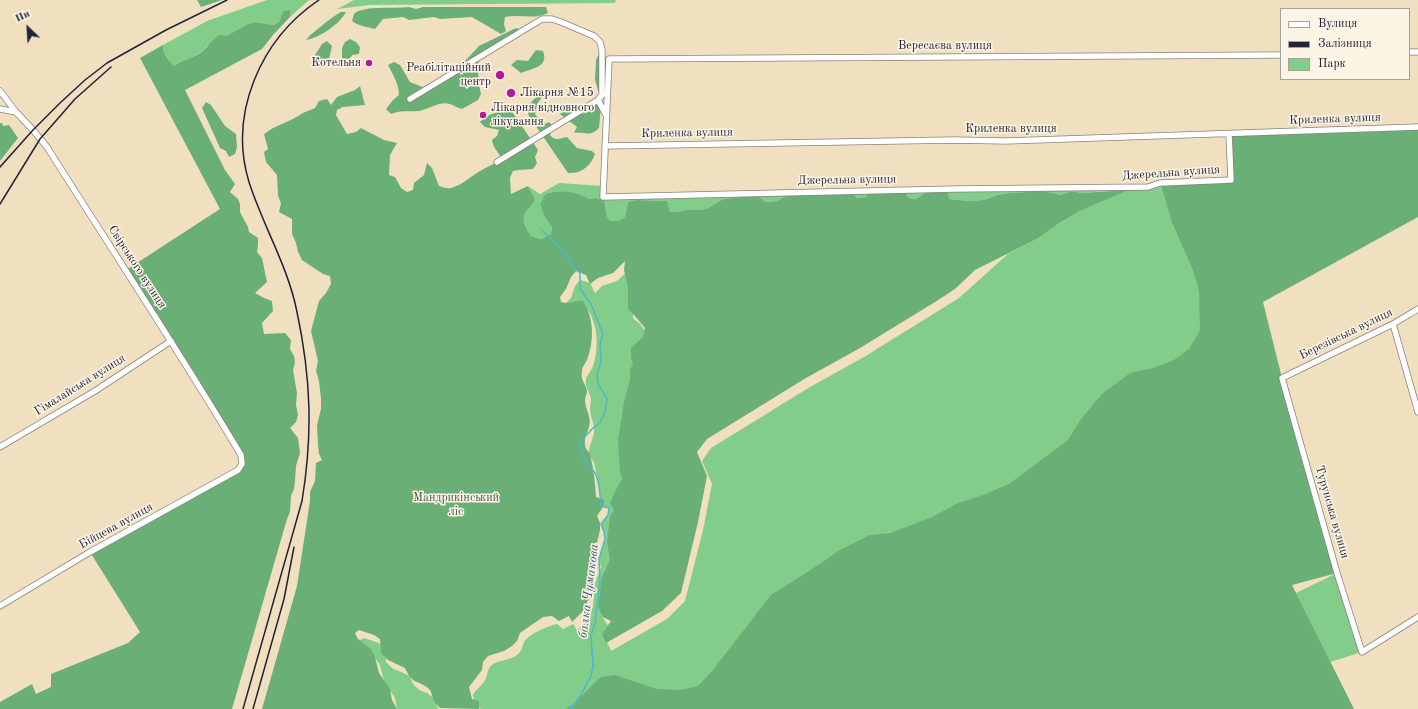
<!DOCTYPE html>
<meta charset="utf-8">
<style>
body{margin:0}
#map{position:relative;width:1418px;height:709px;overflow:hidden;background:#f0e0bf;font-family:"Old Standard TT",serif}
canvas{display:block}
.legend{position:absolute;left:1280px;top:8px;width:130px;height:72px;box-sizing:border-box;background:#fcf5e5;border:1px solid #a5a1a1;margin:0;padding:5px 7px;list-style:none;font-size:12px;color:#22223b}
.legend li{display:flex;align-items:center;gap:8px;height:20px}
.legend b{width:20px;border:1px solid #a5a1a1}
.north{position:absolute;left:8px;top:8px;width:40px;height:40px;-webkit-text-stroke:3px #fcf5e5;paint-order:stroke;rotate:335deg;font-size:11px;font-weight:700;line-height:16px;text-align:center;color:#22223b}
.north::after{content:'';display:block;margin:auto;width:14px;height:18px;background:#22223b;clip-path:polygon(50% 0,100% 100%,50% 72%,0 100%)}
</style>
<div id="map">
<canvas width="1418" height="709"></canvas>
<ul class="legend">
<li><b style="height:5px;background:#fff"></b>Вулиця</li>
<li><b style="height:5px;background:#22223b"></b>Залізниця</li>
<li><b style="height:11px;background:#83cd8a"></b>Парк</li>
</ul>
<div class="north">Пн</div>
</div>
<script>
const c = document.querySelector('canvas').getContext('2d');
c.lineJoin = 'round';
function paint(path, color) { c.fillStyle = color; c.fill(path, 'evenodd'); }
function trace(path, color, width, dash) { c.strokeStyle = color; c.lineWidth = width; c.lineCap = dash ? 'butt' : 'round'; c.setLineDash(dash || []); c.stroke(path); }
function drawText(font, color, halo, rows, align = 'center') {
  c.font = font + ' "Old Standard TT",serif'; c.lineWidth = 3; c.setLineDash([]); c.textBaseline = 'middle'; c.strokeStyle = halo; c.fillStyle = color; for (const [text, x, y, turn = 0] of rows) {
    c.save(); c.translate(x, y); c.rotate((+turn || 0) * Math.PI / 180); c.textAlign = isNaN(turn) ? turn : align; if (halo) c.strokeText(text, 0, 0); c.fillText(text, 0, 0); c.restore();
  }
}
paint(new Path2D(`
 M267,0H309L290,17V11L280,21L274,25L255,22L248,24L207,46C198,57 185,58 174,66C168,59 163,55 163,45L207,21Z
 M354,0H616L615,3L370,5L337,9Z
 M559,183L604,186L603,197L955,189L1148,187L1160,183L1172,223L1193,271L1199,292L1204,339L1194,357L1179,368L1157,376L1135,381L1107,402L1086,428L1073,448L1052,465L1013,493L988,504L962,511L936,525L896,541L875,544L844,558L814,580L776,603L716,680L702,694L684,698L661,697L620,684L606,685L581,709H482L476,707L473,695C476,689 482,686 485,680C488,675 487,668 493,664C500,660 510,660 517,655C522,651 522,647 524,642C529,634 548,626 557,624L563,629L573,624L577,630L588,620L593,606L595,583L601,567L599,559L605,539L604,532L601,524L608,516L609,508L601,506C600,492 598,477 594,463C593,459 589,458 589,453C589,445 593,440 594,432C595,424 590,417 590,409C590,406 591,402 591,399C590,391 585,389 586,379C587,375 591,371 593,366C599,348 598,326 588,310C578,308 576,313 565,310L564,305L571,298L575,286L580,280L590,283L595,293L602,286L617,281L630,269L629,279L633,295V318L639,323L650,337L647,345L636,357V366L637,371L635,379V388L629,410L622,448L625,481L627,488L621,496L615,511L618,518L614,524L612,551L614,568L606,585L602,616L608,626L615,629L607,642L611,651L667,619L685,601L703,530L712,484L702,461L711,448L810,387L864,357L959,298L1008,254L1037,239L1061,222L1082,210L1129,189L1081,193L1072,191L1061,195L1043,191L1010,193L997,195L984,200L969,201L948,199L947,190L932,191L925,193L916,199L909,198L906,193L869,192L866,197L857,198L853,193L814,194L791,193L777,201L765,202L757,195L723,199L708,208L702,210H684L678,212H670L667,201L636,200L628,202L625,217L618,221H610C603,212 608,206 603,199L595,198L589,199C576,191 559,189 545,194L540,204L544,216L552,227L551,234L541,239L531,236C527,229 521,221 525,213C528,208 533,206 535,199L528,186L540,194Z
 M1337,573L1362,652L1330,662L1296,593Z
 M364,638L379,643L385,648L386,662L392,668L410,676L413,684L419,690L427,693L435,699L438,709H397L395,698L384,681L380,665L375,658L359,641Z`), '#83cd8a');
paint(new Path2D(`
 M197,0H222L201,7Z
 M409,7L416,9L423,7H546L548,13C535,20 519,14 505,17L504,24L506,31L501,34L472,17L440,19L434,17L409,20L403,17L383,19L375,29C368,27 358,26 352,21C353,19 353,16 354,14C361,5 398,9 409,7Z
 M290,10V17L273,35L262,49L185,90L225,170L235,184L230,192L238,199L240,204V212L248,227L249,232L258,238V245L257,252L262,258L267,282L255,293L264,298L272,301L273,311L262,323L264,334L285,333L291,340L290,349L294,356L295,363L293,370L297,393L296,405L298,415L296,422L290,428L298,438L300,453L296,466L295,480L294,489L291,496L290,512L287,519L232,709H0V702L32,684L36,694L51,687V674L128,643L140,632L90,552L238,470L241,455L126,270L220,209L140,58L163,45C163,55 168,59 174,66C182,60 192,58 200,53C207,48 212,40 219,35L226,36L248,24L255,22L274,25L280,21L281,17L284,11Z
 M341,12H346C340,24 319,38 306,40C309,35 336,14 341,12Z
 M516,28L522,30L479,55L478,81L481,94L478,100L462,109C458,108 455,106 450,104C439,101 430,109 419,111C409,112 400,110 391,114L386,109L393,100L399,95C399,84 393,75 388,65L394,62L400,65L410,82L430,90L441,84L448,72L453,67L465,61L479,46Z
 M350,39L356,42L360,47L359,54L352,55L349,60L342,61V48L345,42Z
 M327,41L332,46L329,59L324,62H316L315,55L322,44Z
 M536,50L543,51C549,67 533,68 521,73L511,65L517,60L528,61Z
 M599,54L602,95L599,128C590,137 586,132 574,133L577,127L560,114L565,110L576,115L582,114L588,112L598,100L599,93L595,80L596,60Z
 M360,86L365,105L343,107L337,110L336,115L347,134L356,132L361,128L384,140L397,143L390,155L389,175L395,177L401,188L407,192L413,190L414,183L424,175L427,163L432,168L439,186C443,187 447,189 451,188C463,185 472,175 482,170C489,166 495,164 501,157C497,151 493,147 492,140L497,136L499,130L485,127L480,122C488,113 497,113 508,109L513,113L538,150L535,157L537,163L533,169L519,170L513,171L510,178L511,194L528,186L535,199C533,206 528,208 525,213C521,221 527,229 531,236L541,239L551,234L552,227L544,216L540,204L545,194C559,189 576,191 589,199L595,198L603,199C608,206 603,212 610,221H618L625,217L628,202L636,200L667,201L670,212H678L684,210H702L708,208L723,199L758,195L765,202L777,201L791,193H853L857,198L866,197L869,192L906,193L909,198L916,199L925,193L932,191L947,190L949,199L969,201L984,200L997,195L1010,193L1043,191L1061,195L1072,191L1081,193L1111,191L1133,188L1082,210L1061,222L1037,239L975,270L955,289L935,302L860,348L806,378L707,439L697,452L707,476L698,522L681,593L662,611L606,643L602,634L611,621L603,617L598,607L602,577L610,560L607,542L610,516L614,510L610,503L617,488L622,479L620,472L618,440L624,402L630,380V370L633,363L631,358V348L643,337L645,328L634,315L628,309V287L624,270L625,261L613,273L598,278L590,284L586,275L576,271L571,277L566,289L560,297L561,302C571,305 574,300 583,301C594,318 594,339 588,357C587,362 582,366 582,371C580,381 586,383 587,391C587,394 585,397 585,400C585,409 592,417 589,427C587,434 584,438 585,445C585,449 589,451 590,455C594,469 595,483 596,497L604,500L603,507L597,516L600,523V530L595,551L596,558L591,575L589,598L583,611L572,622L569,616L559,621L552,616L543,617L520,633L517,641L512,646L504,651L488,656L483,662L482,670L469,687L472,699L479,701V709L440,708C438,706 435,703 434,701C432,697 432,692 429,689C418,679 413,686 405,668L388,660L381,653L380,639L374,635L359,630L355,633L358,639L371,649L375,657L379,673L390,689L392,700L397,709H262L297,586L310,501V492L315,481L316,463L322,460L319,454L318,444L317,425L321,409V399L319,381L316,371L318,361L311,331L319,301L326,293L331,284L330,276L323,274L302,260L298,252L296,243L292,234V219L279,212L281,203L278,196L277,175L266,162L264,152L268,149L264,134L273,128L293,119L303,113L315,108L319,101L327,99L331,105L337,97L355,90Z
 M541,93H545L537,104L535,114L541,122L545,124L549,122L553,126L550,135C556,142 560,138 567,137L577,148L592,151L595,154C591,166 581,174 568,173L529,116C525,106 534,99 541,93Z
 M206,102L211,105L225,126L236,134L237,147L235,154L229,157L226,151L220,148L202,108Z
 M0,123H2L3,126L9,125L18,138L0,161Z
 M1418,127V217L1263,302L1282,378L1337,573L1292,585L1354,709H565L572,705L601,677L615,675L657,689L680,690L698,686L712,671L771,595L809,571L840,550L870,535L891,533L932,517L958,503L983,495L1009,484L1068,440L1081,419L1102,394L1130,373L1153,368L1174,360L1189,349L1200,330L1199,292L1193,271L1172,223L1160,183L1230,180L1229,134Z`), '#6ab076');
trace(new Path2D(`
 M541,229L561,249L572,265L580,273V289L591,304L603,334L600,343L601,362L597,374L598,384L607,399L605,412L600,423L594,427L580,442C580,451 584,460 590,467C593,470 595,471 596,475C600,484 600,495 601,506L609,508L608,515L601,524L604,532L605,539L599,559L600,582L595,623L591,636L593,666L591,676L579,698L573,706L570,709`), '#4fb7cd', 1.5);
const minor = new Path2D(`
 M1409,52H1418
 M0,91L16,112L33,130L47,147C112,250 179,351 241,455L242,464L238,470L90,552L0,606
 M410,99L542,19H552L561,22L594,36L600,42L602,50V95L598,100L497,162
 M598,100L606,115
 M0,109L16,112
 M1229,134L1231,180L1160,183L1148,187L955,189L603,197L609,59L1281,55
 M605,146L954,140L1006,141L1418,127
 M1418,309L1393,324L1282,378L1337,573L1362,652L1418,617
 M1393,324L1418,412
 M0,447L95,391L171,341`);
trace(minor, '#89817d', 7);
trace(minor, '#fff', 5.5);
trace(new Path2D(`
 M0,167L33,130L60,103L85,80L107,63L166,30L227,0
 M0,204L40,139L75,99L111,67
 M243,709L302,501C313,434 311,378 297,312C288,266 263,226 249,182C228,113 261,39 319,0
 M253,709L284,599L294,547`), '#22223b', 1.5);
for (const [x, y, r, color] of [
 [369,63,4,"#b5179e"],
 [500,75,5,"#b5179e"],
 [511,93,5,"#b5179e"],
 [483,115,4,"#b5179e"]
]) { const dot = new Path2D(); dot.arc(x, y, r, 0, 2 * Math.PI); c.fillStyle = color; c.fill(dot); trace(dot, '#fcf5e5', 1.5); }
drawText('12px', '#22223b', '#fcf5e5', [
 ["Вересаєва вулиця",945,46],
 ["Криленка вулиця",1335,119,-2],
 ["Криленка вулиця",1011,129],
 ["Криленка вулиця",687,133,-1],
 ["Джерельна вулиця",1171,173,-4],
 ["Джерельна вулиця",847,180,-1],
 ["Свірського вулиця",137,267,57],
 ["Березівська вулиця",1346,334,-26],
 ["Гімалайська вулиця",80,385,-32],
 ["Турунська вулиця",1332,512,74],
 ["Бійцева вулиця",116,526,-29]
]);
drawText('12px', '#22223b', '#fcf5e5', [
 ["Котельня",361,63],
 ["Реабілітаційний",491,68],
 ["центр",491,82],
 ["Лікарня №15",520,93,"left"],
 ["Лікарня відновного",491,108,"left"],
 ["лікування",491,122,"left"]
], 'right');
drawText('12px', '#3f5553', '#fcf5e5', [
 ["Мандрикінський",456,498],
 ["ліс",456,512]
]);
drawText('italic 13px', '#32566e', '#fcf5e5', [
 ["балка Чумакова",589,591,-83]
]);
</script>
